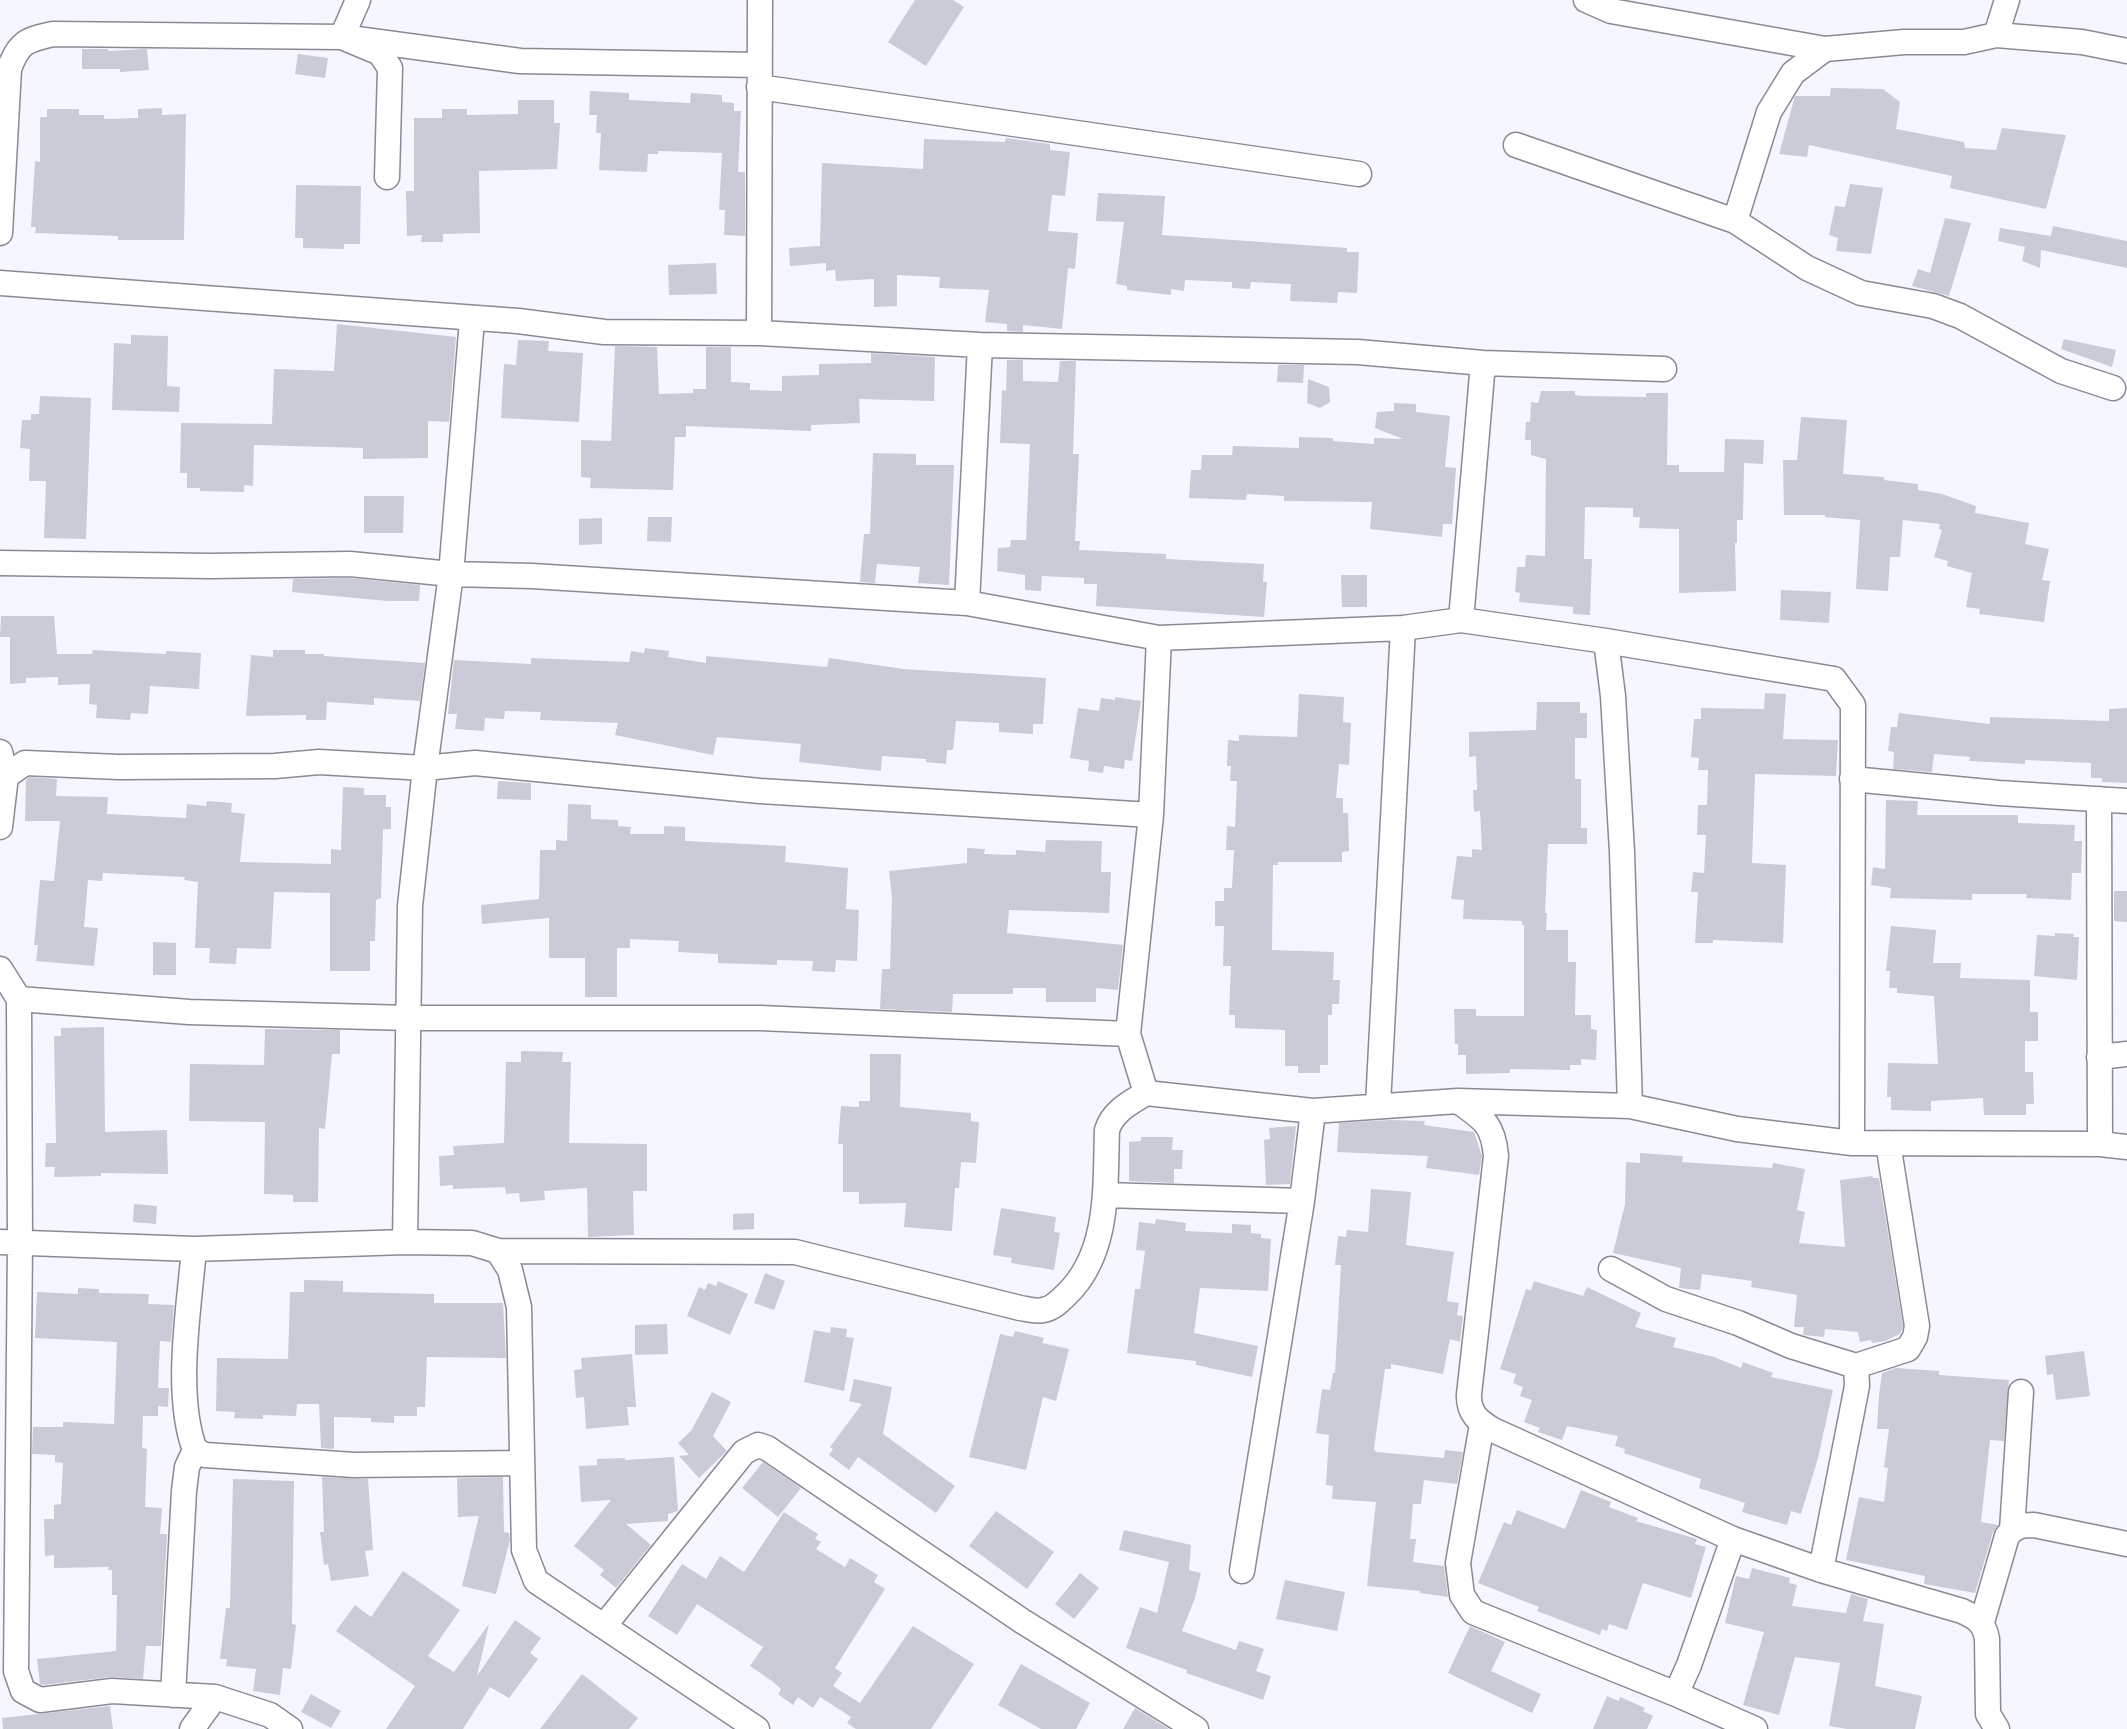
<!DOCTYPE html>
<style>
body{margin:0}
canvas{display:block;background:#f5f6ff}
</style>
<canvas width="2127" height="1729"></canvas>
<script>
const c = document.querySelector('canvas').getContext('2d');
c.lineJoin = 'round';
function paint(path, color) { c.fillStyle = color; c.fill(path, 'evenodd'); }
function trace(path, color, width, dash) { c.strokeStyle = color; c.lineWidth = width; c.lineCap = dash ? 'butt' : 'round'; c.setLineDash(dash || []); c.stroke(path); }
paint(new Path2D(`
 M915,0H953L964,7L926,66L888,42Z
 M82,49H108V51L147,49L149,70L120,72V69H82Z
 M298,54L328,58L325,78L295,74Z
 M1831,88L1883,89L1900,102L1896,129L1964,142L1965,148L1996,150L2002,128L2066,135L2046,209L1950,188L1952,176L1809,145L1807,157L1779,154L1795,96H1830Z
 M590,91L629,93V100L690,103L691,93L722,95V102L734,103V111H741L738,172H745V236L724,235L725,210H719L722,153L658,151V154H648L647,172L599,170L601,133H596L597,115H589Z
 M518,100H554V123H560L557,169L479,171L480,233L443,234V242H421L422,235L407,236L406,191H414V118H442V109H467V115L518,114Z
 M162,108V115L186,114L184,240H118V236L35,233L36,227H31L35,161L40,162V117H47V109H79V115H104V119L138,118V109Z
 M1006,138L1050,144V150L1070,152L1065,196L1052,195L1048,231L1078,233L1075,269L1068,268L1062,329L1023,325V332L1007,331V324L985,322L989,290L939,288L940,277L897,275V306L874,307V279L836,281L835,270L826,271V263L790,266L789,248L820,246L822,163L923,169L924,139L1005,142Z
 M1850,184L1883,188L1871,254L1836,251L1838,238L1829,235L1835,206L1845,207Z
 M296,185L361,186L360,244H344V249L303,248V238H295Z
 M1098,193L1165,196L1162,235L1347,248V252H1359L1357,293L1338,292L1337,303L1290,301L1291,284L1251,282L1250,289L1232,288V282L1185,280L1184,291L1171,289V295L1127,290V286L1116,284L1124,222L1096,221Z
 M1945,218L1971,223L1949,296L1912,286L1918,269L1930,273Z
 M2053,226L2127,241V268L2041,250L2040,268L2022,261L2025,247L1998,241L2000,228L2051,236Z
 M716,263L717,294L669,295L668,265Z
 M337,324L456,337L449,422L428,421V458L363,459V448L254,445L253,486L244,485V492L200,491V488H187V473H180L181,423L272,424L274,369L334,371Z
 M131,335L168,336L167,386L180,387L179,412L112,410L114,343L131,344Z
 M2064,339L2116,350L2112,367L2061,349Z
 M518,340L549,341L548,351L583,353L579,422L501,418L504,364L516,365Z
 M615,346L657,347L659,394L693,393V389H706V347H731V382L750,383V390L782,391V376L819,375V364L871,363V353L935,357L934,401L859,399L860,423L811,425V431L686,426V437H675L673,490L590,488L591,478L581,477V440L611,441Z
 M1007,360H1023V381L1058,382L1060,361H1076L1073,454H1079L1075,541H1080L1079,550L1166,554V559L1264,564L1263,582H1267L1264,617L1096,606L1097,584H1084V578L1042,576L1041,591L1025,590V575L997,571L998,548L1010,547L1011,540H1026L1030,444L1000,443L1002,390L1006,391Z
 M1278,365H1304L1303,383L1277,382Z
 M1308,379L1329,387L1330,402L1320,408L1307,403Z
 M1541,391H1575V395L1584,396L1646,397V393H1668L1667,465H1679V472H1724L1725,439L1764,440L1763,464L1744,463L1743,520H1737V543H1735L1736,591L1679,593V529L1639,528L1640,517H1633V508L1585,507L1584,559H1592L1590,615L1573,614V607L1519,602L1520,593L1515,592L1517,567H1525L1526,555L1545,556L1546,459L1531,455V440H1525L1526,422H1530L1531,402L1538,403Z
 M40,396L91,398L86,539L44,538L46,481H29L30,449L20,448L22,420H31V414H39Z
 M1394,403L1416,404V412L1450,416L1445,467L1456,468L1452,524H1443L1442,537L1370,529L1372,502L1284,501V496L1247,494L1246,500L1189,498L1191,470H1201L1202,455H1232L1233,446L1299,448V437L1333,438V441L1374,444V438L1403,439L1375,428L1377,412L1394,411Z
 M1801,417L1847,420L1843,474L1884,477V480L1918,484V490L1942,494L1976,506L1975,513L2029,523L2025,544L2049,549L2042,580L2050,581L2044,622L1979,614L1980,609L1966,607L1972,573L1947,566L1948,561L1934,557L1942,530L1939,529L1940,524L1903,520L1900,557H1890L1888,591L1856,589L1860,520L1825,517V515H1784L1783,460H1797Z
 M873,453L916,454V465H954L949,585L918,583L920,567L877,564L875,583L860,582L864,534H870Z
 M364,496H404L403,533H364Z
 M648,517H672L671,542L647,541Z
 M602,518V544L579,545V519Z
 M1341,575H1367V607H1342Z
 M349,578L420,585L419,601H387L292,592L293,579Z
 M1781,590L1831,592L1829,623L1780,620Z
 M1,616H54L57,654H92L93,650L166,654V651L201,653L199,689L150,686L148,714L131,713L130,720L96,718L97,705L89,704L90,684L58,685V677L26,678V683L10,684V637H0Z
 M645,648L669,651L668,657L706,663V656L827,667L829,658L903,669L1046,678L1043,724H1033V734L999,732V723L956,721L953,750H947L946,764L926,762V759L882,756L881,771L799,762L801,744L717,737L713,755L615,735L618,723L540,720L541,712L505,711L504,719L485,718L484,731L455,729L457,714H448L454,660L531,664V658L629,662L631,651L644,653Z
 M273,650H305V654H324V656L425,663L420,701L374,698V705L327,702L326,720H306V715L246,716L251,655L273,657Z
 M1765,693L1786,694L1783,739L1838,740L1836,776L1755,774L1752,863L1786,865L1783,943L1713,940V943H1695L1698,892H1691L1693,872L1704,873L1706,835H1697L1698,805H1707L1708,770H1698L1699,758L1691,757L1694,719H1701V708L1764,709Z
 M1299,694L1344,697L1343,722L1351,723L1349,765L1339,764L1336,798H1343V813H1348L1349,851L1342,852V862H1278V865H1273L1272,950L1334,952L1333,980H1340L1339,1004H1332V1015H1328V1065H1320V1073H1298V1066H1285V1030L1235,1028V1015H1229L1231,966H1223L1224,926H1215V901H1224V888H1232L1234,850H1226L1227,826L1235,827L1237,781H1230L1231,766H1227L1228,740L1239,741V735L1297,737Z
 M1115,697L1141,701L1132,761L1125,760L1124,769L1104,766L1103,773L1088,771L1089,761L1070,758L1078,708L1099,711L1101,698L1115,700Z
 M1537,702H1580V713H1587V738H1575V779H1581V828H1587V844H1548L1545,913H1547L1546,930H1568V962H1576L1575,1015H1591V1029L1597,1030L1596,1060L1581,1059V1065H1570V1070L1510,1069V1073L1466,1074V1055H1458V1044H1455L1454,1009H1476V1016H1524V925H1522V921L1463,919L1464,900L1451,899L1457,856L1472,857V849L1482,850L1480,811L1474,812L1473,790H1477L1476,756L1469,757V732L1536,730Z
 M2127,708V783L2102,782V778H2091V763L2025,760V764L1990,762L1969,761L1970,757L1934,754L1932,772L1893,769L1894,752L1888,751L1891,727H1897L1899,713L1990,724V717L2109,721V709Z
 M29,777L57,779L56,796L108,797L107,814L186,818L187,804L206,806L207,801L232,803L231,812L245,814L240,862L331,864V849L341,850L343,787L364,788V795H386V807H391V829H383L381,898L376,900L375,941H370V971H330V893L274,892L271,949L237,948L236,964L209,963L210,948H195L198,882L184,880L185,877L103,873L102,881L88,880L84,927L98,928L94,966L36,961L38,945H34L40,880L54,881L60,821H25L26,780Z
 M498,781L531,783V800L497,799Z
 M1886,800L1918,801L1917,815H2018V823L2075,825L2074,841H2082L2081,873H2072L2071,900L2026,898L2027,894H1972V900L1890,898L1891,888L1871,885L1873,867L1885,869Z
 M568,804L591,805V819L618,820V826L631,827L630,834H664V826L685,827V841L786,846L785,862L848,868L846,909L859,910L857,961L836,960L835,972L812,971L813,961L777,960V965L718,963V954L678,952L679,941L630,939V948H617V997H585V958H549V918L482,924L481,905L539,899L540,850H556V840L567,841Z
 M1046,840L1102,841L1101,872H1111L1109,913L1009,910L1007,933L1123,945L1118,990L1096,988V1002H1046V988H1013V994H953L952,1012L880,1009L882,969H890L892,898L889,871L967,863V848L985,849L984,854L1016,855V850L1045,852Z
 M2114,891H2127V922L2114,921Z
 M1891,926L1936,930L1933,963H1961L1960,978L2030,980V1012H2038V1041H2025V1072H2033L2034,1104H2026V1115H1984L1983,1098L1931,1101V1111L1891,1110V1097H1887L1888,1063L1938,1064L1934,996L1897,993V988H1889L1890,971H1886Z
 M2055,933L2074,934L2073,937H2079L2077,980L2034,976L2037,935L2055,936Z
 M153,942L176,943V975H153Z
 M104,1027L105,1132L167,1130L168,1174L101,1173V1176L54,1177L55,1167H45L46,1143H56L54,1036H61V1028Z
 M265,1029L340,1030V1054H332L325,1129L319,1128L318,1202H293V1195L264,1194L265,1122L189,1121L190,1064L264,1065Z
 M521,1051L563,1052L562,1062H571L569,1143L647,1144V1191H633L634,1235L588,1237L587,1188L544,1191L545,1200L520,1202L519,1193L506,1194L505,1187L453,1189V1185L440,1186L439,1156L454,1155L453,1146L504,1143L506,1062H521Z
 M870,1054H901L900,1107L971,1113V1121L979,1122L976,1163L961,1162L959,1188H955L952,1231L904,1227L906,1203L859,1204V1192H843V1144H838L841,1106L859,1107V1101H870Z
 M1391,1120L1425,1121L1424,1125L1474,1132L1482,1156L1479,1175L1426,1168L1428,1156L1337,1152L1339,1123Z
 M1296,1126L1290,1184L1266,1185L1264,1140L1270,1139L1269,1128Z
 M1141,1137H1173L1172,1150H1183L1182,1169H1174V1183L1129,1181V1142L1141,1141Z
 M1640,1153L1683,1156L1682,1162L1772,1168L1773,1163L1805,1169L1797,1210L1805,1212L1799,1243L1845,1247L1840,1180L1872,1176L1873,1178H1879L1903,1326L1900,1334L1885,1341L1872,1343L1871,1340L1860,1342L1858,1332L1825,1329L1824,1337L1803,1335L1804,1327H1794L1797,1295L1751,1287L1752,1281L1702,1274L1700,1290L1679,1288L1681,1268L1613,1253L1625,1204L1626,1162L1640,1163Z
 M1371,1189L1411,1192L1406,1245L1454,1252L1447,1301L1459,1303L1457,1315L1463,1316L1460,1342L1450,1339L1443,1374L1391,1364V1369H1385L1374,1449L1376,1452L1444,1458L1445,1450L1463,1452L1457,1484L1424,1480L1421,1504H1413L1410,1539H1416L1413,1562L1444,1566L1448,1597L1420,1593V1591L1367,1586L1376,1502L1332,1499L1333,1486L1326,1485L1329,1435L1316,1433L1322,1389L1330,1390L1333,1373H1335L1341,1265H1335L1338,1236L1346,1237L1347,1230L1368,1232Z
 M134,1204L157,1206L156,1224L133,1222Z
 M1001,1208L1056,1217L1054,1232L1060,1233L1054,1270L1011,1263L1012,1258L993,1255Z
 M754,1213V1229L733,1230V1214Z
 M1156,1219L1186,1223L1185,1231L1232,1233V1224L1251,1225V1233L1261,1234V1238L1271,1239L1268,1291L1200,1288L1194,1333L1258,1346L1252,1377L1196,1365V1361L1127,1353L1135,1289H1140L1145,1251L1136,1250L1139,1222L1155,1224Z
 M765,1273L785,1281L774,1310L754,1303Z
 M304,1280L343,1281V1292L434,1294V1303H503L506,1358L427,1357L425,1407H417V1416H394V1423L371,1422V1418L334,1417V1449L321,1448L319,1404H297L296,1416L263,1415V1419L234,1418L235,1412L216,1411L217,1358L288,1359L290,1292H304Z
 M718,1281L748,1294L730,1335L687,1316L699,1287L705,1290L708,1283L716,1286Z
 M1534,1281L1583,1296L1587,1287L1641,1313L1635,1327L1676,1338L1673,1347L1714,1357L1741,1368L1743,1362L1773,1373L1771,1377L1833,1390L1818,1458L1801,1514L1791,1511L1787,1525L1742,1512L1745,1503L1699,1488L1701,1479L1624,1453L1625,1449L1615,1446L1618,1436L1567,1426L1562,1440L1538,1432L1540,1428L1524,1422L1532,1400L1520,1396L1523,1387L1513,1383L1516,1374L1500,1369L1526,1289L1531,1290Z
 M78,1288L99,1289V1293L149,1294L148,1304L174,1305L171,1342L160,1341L158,1388H169L168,1407L158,1406V1416H143L142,1448L147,1449L145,1507L162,1508L160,1534H167L161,1646H146L143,1679L110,1677L43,1685L40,1684L37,1659L116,1651L117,1595H112V1570H108L109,1567L54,1568V1555L45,1556L44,1519H54V1505L61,1504L63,1463L55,1462V1455L32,1454L33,1427H63V1422L114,1424L117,1342L35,1338L37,1292L78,1294Z
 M667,1324L668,1354L635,1355V1325Z
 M831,1327L847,1329L846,1337L854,1338L844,1391L804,1382L814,1330L830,1333Z
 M1015,1331L1044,1338L1042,1343L1069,1349L1056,1401L1043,1397L1026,1470L969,1457L1000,1334L1013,1337Z
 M2084,1351L2090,1396L2056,1400L2053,1374L2047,1375L2045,1356Z
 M632,1354L636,1407H627L629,1425L586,1429L584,1397L576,1398L574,1370L582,1369L581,1358Z
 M1896,1368L1939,1371V1375L2009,1380L2004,1441L1990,1440L1981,1522L1998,1525L1993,1532L1975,1593L1924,1584L1925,1576L1846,1560L1859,1497L1884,1502L1888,1468L1884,1467L1889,1429H1877L1879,1395L1882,1373Z
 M854,1379L892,1387L883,1434L955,1486L936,1513L858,1457L849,1470L829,1455L833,1449L830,1447L862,1404L849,1401Z
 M712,1392L731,1402L713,1436L727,1451L699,1478L679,1456L689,1455L678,1443L691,1431Z
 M674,1457L678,1511L668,1514V1521L626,1524L651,1545L616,1588L600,1575L604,1570L574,1546L611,1500L581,1502L579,1466L597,1465V1459L625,1458V1460Z
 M763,1462L801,1488L778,1517L742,1488Z
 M322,1477L368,1479L373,1550L365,1551L369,1576L331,1581L328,1564L324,1565L320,1532H324Z
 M503,1477L504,1532L509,1533L510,1540L496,1594L462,1586L479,1516L458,1517L457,1478Z
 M233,1479L294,1481L292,1624L296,1625L291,1669L283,1668L280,1695L253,1691L256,1669L226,1666L227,1659H220L226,1608H230Z
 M1581,1490L1611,1502L1609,1507L1638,1518L1636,1521L1697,1539L1695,1544L1706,1547L1691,1598L1643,1583L1627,1630L1609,1624L1607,1631L1602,1629L1600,1635L1537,1611L1539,1607L1478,1583L1504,1522L1511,1525L1517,1510L1565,1529Z
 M996,1511L1054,1552L1027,1589L969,1546Z
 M784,1512L818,1534L815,1539L821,1542L816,1549L845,1567L850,1558L878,1575L874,1582L885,1589L835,1668L842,1673L833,1686L860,1703L913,1626L974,1664L931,1729H856L847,1723L851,1717L820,1697L813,1708L798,1697L793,1705L778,1694L781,1689L772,1681L750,1666L763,1647L697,1604L677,1635L648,1616L682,1564L706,1579L720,1556L744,1572Z
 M1124,1530L1191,1545L1189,1570L1201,1573L1195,1598L1182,1631L1236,1650L1239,1641L1264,1649L1256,1671L1271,1676L1263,1700L1186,1673L1187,1670L1126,1648L1140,1607L1157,1613L1169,1562L1119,1550Z
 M1752,1568L1790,1578L1789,1583L1797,1585L1792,1606L1846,1613L1851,1594L1868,1599L1863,1621L1884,1624L1875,1686L1922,1696L1915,1729H1847L1829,1726L1840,1663L1795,1657L1779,1715L1743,1705L1764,1632L1725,1623L1736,1576L1749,1579Z
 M403,1571L460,1610L428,1656L454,1672L489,1624L477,1676L515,1620L541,1638L530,1653L538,1659L509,1698L490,1687L463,1729H386L415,1686L336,1631L355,1605L371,1617Z
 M1080,1573L1099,1588L1074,1619L1055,1604Z
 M1285,1580L1345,1592L1337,1631L1276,1619Z
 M1470,1626L1505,1642L1491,1671L1541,1694L1532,1713L1448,1673Z
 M1021,1664L1090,1703L1076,1729H1041L998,1705Z
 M582,1674L638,1718L629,1729H540Z
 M311,1694L341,1711L331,1728L301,1712Z
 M1607,1696L1619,1701L1620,1697L1645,1708L1643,1711L1653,1716L1647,1729H1593Z
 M110,1706L113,1729H3L2,1718Z
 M1135,1708L1169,1729H1123Z`), '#cacbd6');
const minor = new Path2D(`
 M358,0L342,37L380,53L390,68L387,177
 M1586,0L1611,11L1825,49
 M1996,35L2007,0
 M759,87L1359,174
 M1516,145L1735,221
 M0,233L9,69C19,42 26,40 53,34L342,37L520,61L759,65
 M0,283L518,321L604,332L759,333L980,345L1358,352L1483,363L1664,369
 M759,333L760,0
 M2113,388L2061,371L1960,316L1933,306L1861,293L1807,268L1735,221L1769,112L1793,73L1825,49L1904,42H1964L1996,35L2082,42L2127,51
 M0,563L211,566L350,564L451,574L532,576L967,603L1159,638L1403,628L1461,620L1606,641L1834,679L1853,705L1852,1143
 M967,603L980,345
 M1461,620L1483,363
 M1606,641L1613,696L1622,852L1630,1106
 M0,752L6,776L0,827
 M6,776L25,763L119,767L275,766L319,762L425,768L475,763L760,791L1151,815
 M1852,779L1999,793L2127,801
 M2099,799L2100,1144
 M0,969L19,999L20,1243L16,1671L23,1691L40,1700L112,1691L215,1697
 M19,999L189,1012L408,1018H760L1128,1034
 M2099,1057L2127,1054
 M1146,1093L1313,1111L1458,1101L1630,1106L1737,1129L1852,1143L2100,1144L2127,1147
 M1458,1101C1483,1119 1493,1123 1496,1156L1469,1394C1468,1413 1478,1421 1493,1430L1733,1539L1821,1570L1962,1611C1977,1618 1984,1622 1987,1639L1988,1714L1997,1729
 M1378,1105L1403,628
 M1105,1195L1302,1201
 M0,1242L194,1249L405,1242L472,1243L498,1251L795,1252L1020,1308C1027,1309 1037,1312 1043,1310C1052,1309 1060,1301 1066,1295C1110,1253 1105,1187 1107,1130C1113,1111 1130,1103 1146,1093L1128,1034L1151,815L1159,638
 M405,1242L410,906L425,768L451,574L472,320
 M194,1249C189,1308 174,1395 195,1450L205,1455L354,1465L522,1463
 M498,1251L510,1270L519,1307L524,1550L536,1581L757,1729
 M1611,1269L1666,1299L1738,1323L1791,1346L1856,1366
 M1482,1424L1458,1563L1462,1595L1473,1612L1676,1694L1689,1665L1733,1539
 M2012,1530L2021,1392
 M1821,1570L1857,1386L1856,1366L1908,1349L1915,1337L1917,1326L1888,1143
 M1242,1571L1302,1201L1313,1111
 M1982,1622L2007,1536C2015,1526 2022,1525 2034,1525L2127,1544
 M604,1626L744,1452L758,1445L767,1448L1022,1621L1196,1729
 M1676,1694L1755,1729
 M173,1695L184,1491L187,1467L195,1450
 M192,1729L215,1697L270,1715L290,1729`);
trace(minor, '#898a94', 27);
trace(minor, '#fff', 24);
</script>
